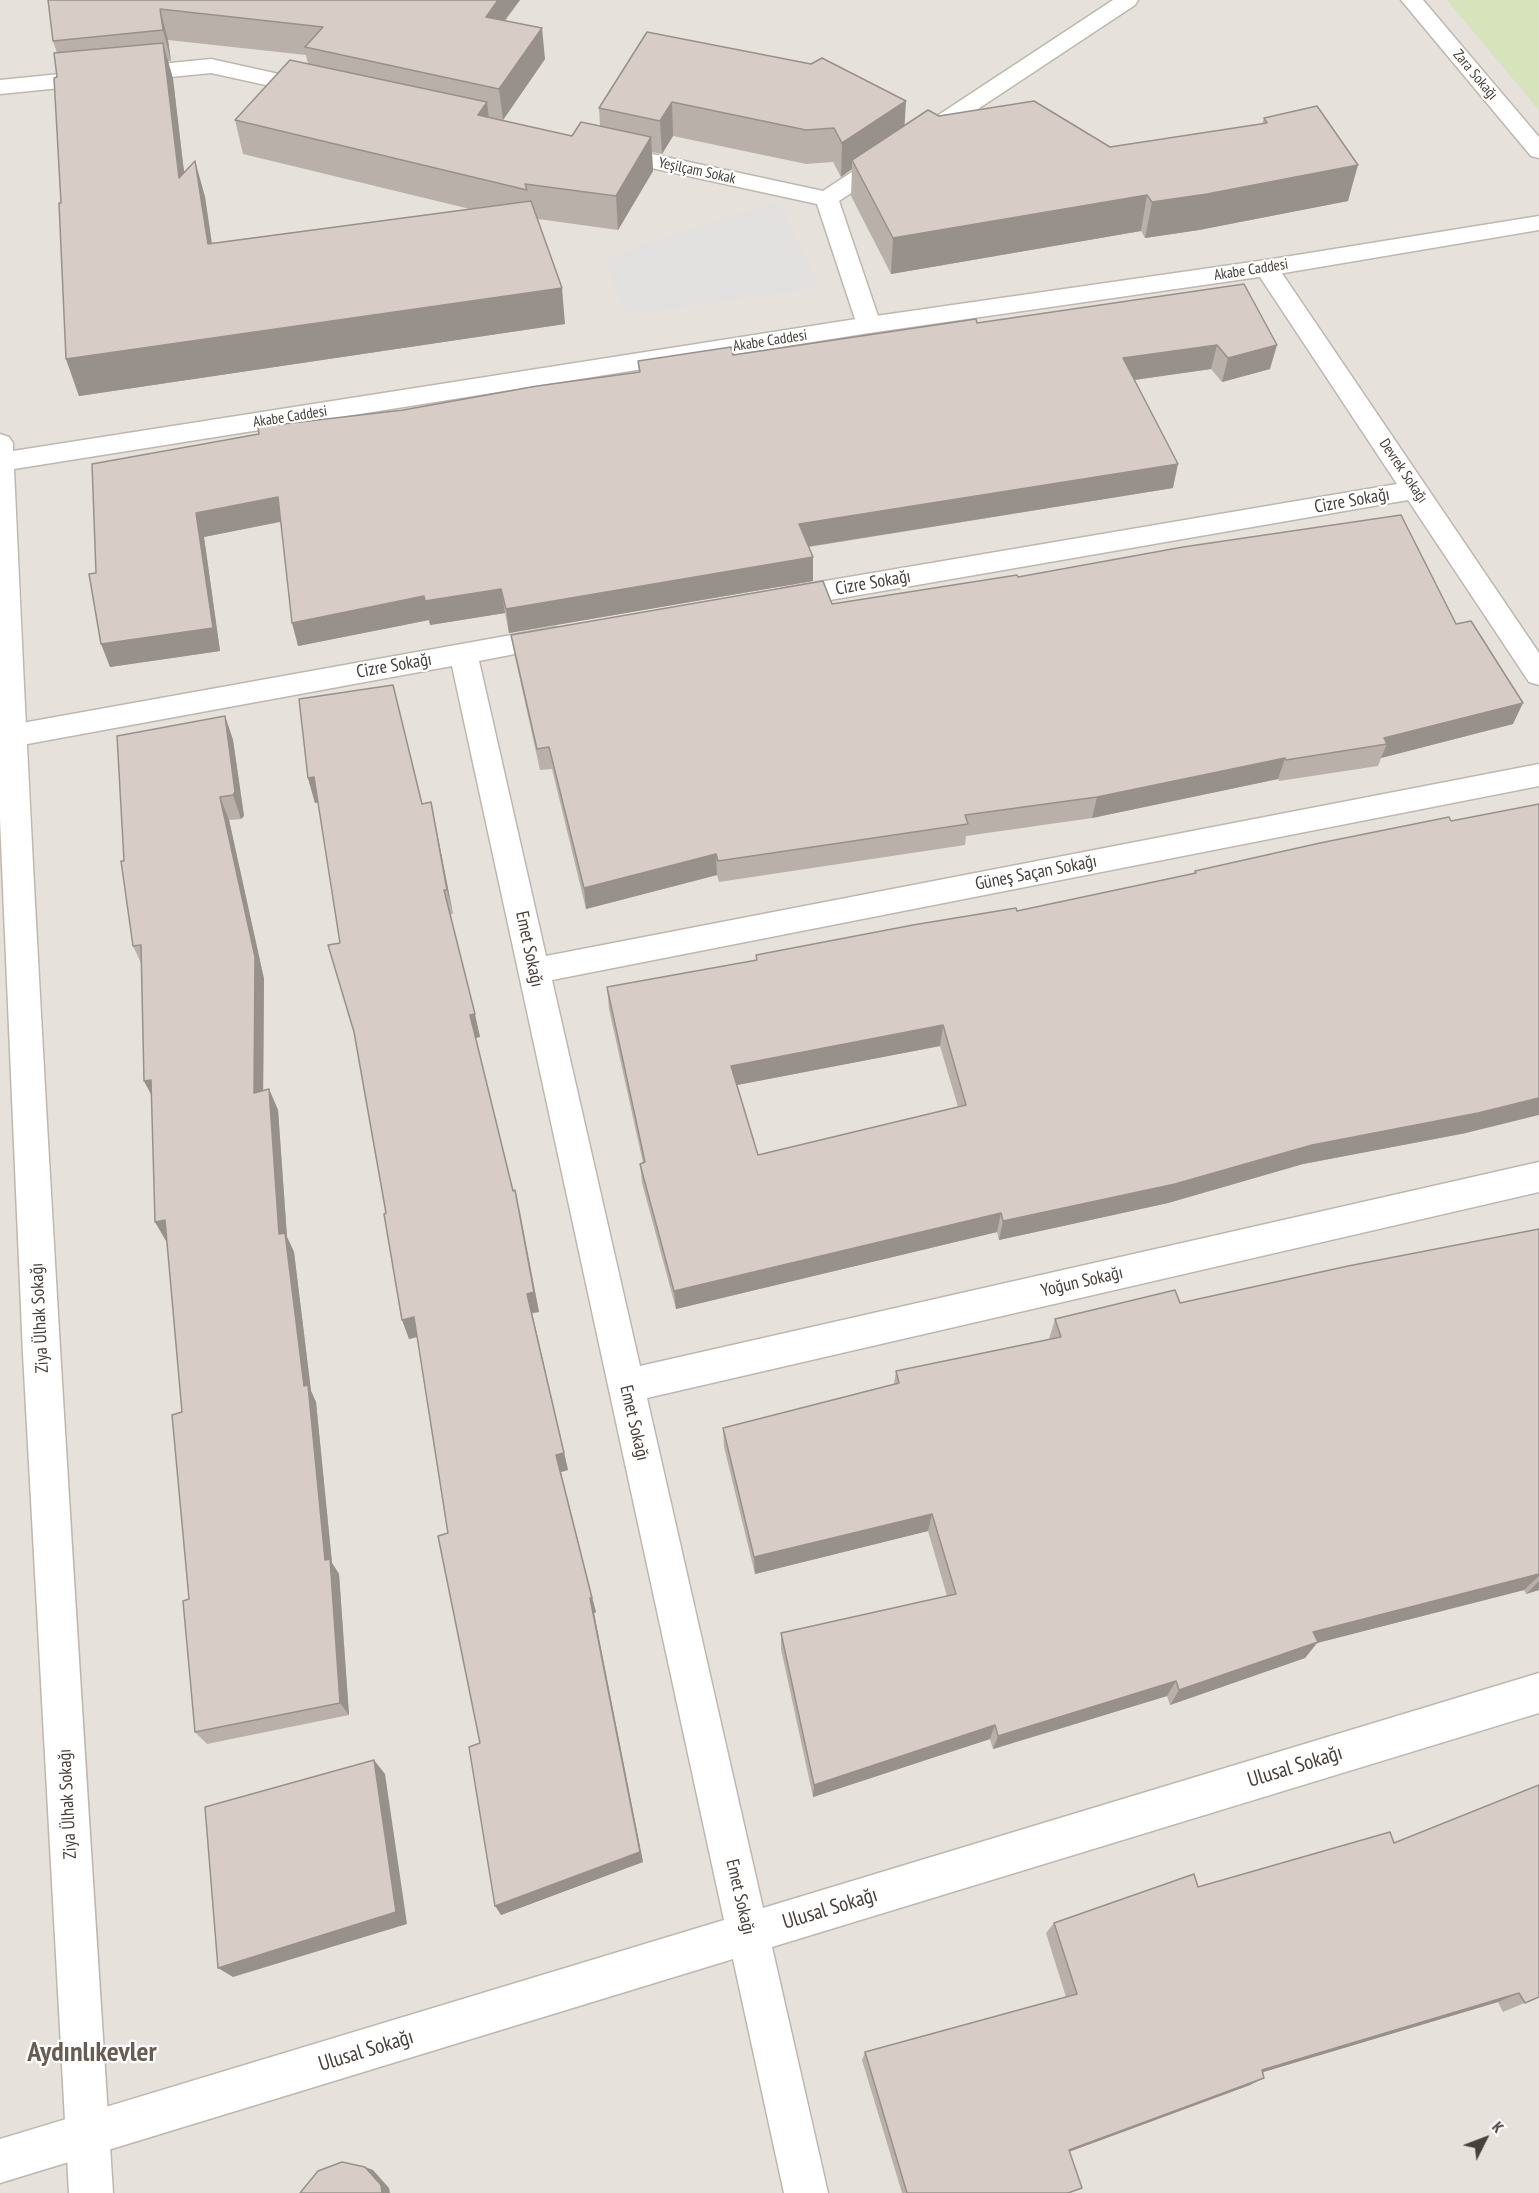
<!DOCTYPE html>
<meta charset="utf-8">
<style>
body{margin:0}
#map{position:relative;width:1539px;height:2193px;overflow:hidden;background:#f4f0ec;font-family:"PT Sans Narrow",sans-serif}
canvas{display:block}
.north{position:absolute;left:1455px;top:2109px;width:60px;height:60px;-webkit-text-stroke:4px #fff;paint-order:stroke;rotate:48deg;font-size:16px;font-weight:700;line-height:24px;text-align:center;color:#48403a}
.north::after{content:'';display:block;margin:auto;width:21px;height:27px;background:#48403a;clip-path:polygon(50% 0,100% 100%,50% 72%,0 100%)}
</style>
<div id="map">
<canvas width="1539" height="2193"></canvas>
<div class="north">K</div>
</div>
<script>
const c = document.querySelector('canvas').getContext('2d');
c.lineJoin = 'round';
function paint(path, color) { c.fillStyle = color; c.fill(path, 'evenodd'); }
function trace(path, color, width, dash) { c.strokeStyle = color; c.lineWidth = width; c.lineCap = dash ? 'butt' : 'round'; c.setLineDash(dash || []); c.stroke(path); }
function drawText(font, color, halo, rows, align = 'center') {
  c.font = font + ' "PT Sans Narrow",sans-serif'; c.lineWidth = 4.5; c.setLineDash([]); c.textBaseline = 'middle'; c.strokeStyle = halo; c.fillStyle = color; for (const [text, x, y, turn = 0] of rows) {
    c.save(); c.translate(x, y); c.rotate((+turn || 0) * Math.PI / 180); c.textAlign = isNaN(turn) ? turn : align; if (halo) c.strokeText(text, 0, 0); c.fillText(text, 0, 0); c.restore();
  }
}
paint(new Path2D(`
 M0,0H1539V2193H0Z`), '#e7e1db');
paint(new Path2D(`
 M1447,0H1539V110Z`), '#d7e3ba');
paint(new Path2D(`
 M779,201L820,288L631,315L615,293L605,261L644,243Z`), '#e3e1e0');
const minor = new Path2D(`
 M1113,0H1138L1135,5L839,201L881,325L878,331L869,333L860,331L857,325L817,204L610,159L602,157L599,152L602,147L610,145L823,191Z
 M1401,0H1423L1539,137V158L1531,156Z
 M211,59L324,84L327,89L324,94L316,96L211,73L0,94V80Z
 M1266,260L1275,263L1539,653V685L1529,682L1408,500L784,608L774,605L770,598L774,591L784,588L1397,484L1254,268L1257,263Z
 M556,627L566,630L570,637L566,644L479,661L546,956L1539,764V786L552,980L640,1366L1539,1162V1192L647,1398L763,1908L1539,1673V1713L772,1947L828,2193H784L733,1959L0,2183V2139L724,1920L452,666L11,747L0,743L1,728L11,725Z`);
const tertiary = new Path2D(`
 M1539,216V230L1266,276L869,333L14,469C39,1044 76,1618 113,2193H69L23,1354L0,819V434L9,437L13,443V451L869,317L1266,260Z`);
trace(minor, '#bfb7af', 3);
trace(tertiary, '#bfb7af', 3);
paint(minor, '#fff');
paint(tertiary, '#fff');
paint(new Path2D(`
 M48,0H520L505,21L545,59L503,120L489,117L572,136L600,126L599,108L647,32L905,126L939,116L1110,147L1262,124L1264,118L1348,201L1199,230L1145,238L1141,231L891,274L851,196L852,169L841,177L833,162L806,164L673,136L662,154L652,152L653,171L618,230L538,219L565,324L79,396L66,359L57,53L53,41ZM168,40L306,55L308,64L235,120L243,154L470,209L212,243L205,197L195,161L184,172L173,79L168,61H171Z
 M1244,284L1270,369L1222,382L1211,369L1135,380L1173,488L809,547L813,581L509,633L505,613L430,625L429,620L298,646L281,521L204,537L220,651L110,667L96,573L403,410L639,372L638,361L733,355L977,323Z
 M1018,577L1456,624L1513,724L1381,758L1378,766L1279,781L1278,779L1092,818L966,836L965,845L719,882L717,875L586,909L552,769L540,770L515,657L511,635L832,604Z
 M225,716L233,740L244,816L241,819L229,820L264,979L263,1091L269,1089L278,1110L287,1237L294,1252L311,1391L316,1402L332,1563L339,1574L349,1715L207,1744L195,1732L182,1412L167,1241H166L152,1095L144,1081L142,965L133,946L124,861Z
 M308,778L422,804L436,827L453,914H450L480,1037L475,1038L513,1191L515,1190L520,1211L539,1312L532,1313L568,1470L561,1472L596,1612L594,1613L643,1862L501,1915L480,1743L417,1337L409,1339L386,1213L340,943L318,802L315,803Z
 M1195,871L1466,1133L1303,1164L1168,1203L999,1240L997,1232L676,1309L642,1183L640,1164L643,1163L609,1009L607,987L756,960V955L1017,911L1194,873ZM940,1046L958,1107L758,1155L737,1085Z
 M1539,1229V1590L1526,1594L1524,1590L1317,1643L1305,1658L1170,1705L1167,1696L993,1749L990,1739L813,1797L781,1649V1633L947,1596L928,1531L755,1574L724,1447L723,1428L894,1384L896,1371L1049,1339L1055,1319L1180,1303Z
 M1394,1843L1539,1997L1503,2012L1498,2002L1262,2072L1250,2085L1069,2152V2193H902L862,2060L865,2052L1066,1997L1046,1933L1054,1923L1198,1887Z`), '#bab0aa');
paint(new Path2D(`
 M498,0H520L504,21L486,17Z
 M160,9L168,40L171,61L163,30Z
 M542,28L545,59L503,120L499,89Z
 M163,43L173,79L189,214L179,178Z
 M906,101L904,135L852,160V169L841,177L842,143Z
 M487,102L491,136L478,115Z
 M672,102L673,136L662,154L660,121Z
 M651,137L653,171L618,230L616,196Z
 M195,161L205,197L217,280L208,244Z
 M1358,165L1348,201L1199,230L1145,238L1152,202Z
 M1147,195L1141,231L891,274L893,238Z
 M562,288L565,324L79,396L66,359Z
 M1217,345L1211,369L1119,382L1123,358Z
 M1277,345L1270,369L1222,382L1228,358Z
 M1178,464L1173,488L799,548V524Z
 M278,497L285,521L204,537L220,651L110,667L101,644L196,513Z
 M813,557V581L509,633L506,609Z
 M501,589L505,613L430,625L429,620L298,646L292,623L424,596Z
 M1523,703L1513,724L1381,758L1387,744L1384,738Z
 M225,716L233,740L244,816L241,819L233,795Z
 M1285,758L1278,779L1092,818L1097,797Z
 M314,777L322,802L315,803L308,778Z
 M220,797L229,820L264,979L263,1113L254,1093Z
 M431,802L436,827L453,914L447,890Z
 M716,854L717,875L586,909L584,888Z
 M475,1014L480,1037L475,1038L470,1015Z
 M943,1025L940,1046L732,1086L731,1066Z
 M151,1080L155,1102L144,1081Z
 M269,1089L278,1110L287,1237L294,1252L311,1391L316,1402L332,1563L339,1574L349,1715L340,1703L325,1560L279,1234Z
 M1539,1098V1115L1466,1133L1303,1164L1168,1203L999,1240L1003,1221L1312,1145Z
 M515,1190L539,1312L532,1313L568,1470L561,1472L556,1455L527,1294Z
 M1001,1213L997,1232L676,1309L674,1291Z
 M165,1220L176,1239L166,1241L155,1222Z
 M414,1317L421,1336L409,1339L402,1320Z
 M932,1514L928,1531L755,1574L754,1557Z
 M1539,1574V1576L1524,1590L1317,1643L1305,1658L1170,1705L1179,1690L1313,1632Z
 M1539,1581V1590L1526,1594Z
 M590,1598H592L596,1612L594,1613L643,1862L501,1915L495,1906Z
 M1176,1681L1167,1696L993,1749L998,1736Z
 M995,1725L990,1739L813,1797L814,1785Z
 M374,1760L385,1774L407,1924L233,1977L218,1968Z
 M1519,1993L1498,2002L1247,2077L1262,2070Z
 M1264,2078L1250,2085L1060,2155L1069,2150Z
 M365,2167L373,2170L389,2188L390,2193H382Z`), '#97908b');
const building = new Path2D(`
 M48,0H498L486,17L542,28L499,89L305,47L323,27L160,9L163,30L53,41Z
 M647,32L811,64L822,58L906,101L842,143L834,128L806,130L672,102L660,121L599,108Z
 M163,43L179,178L195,161L208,244L531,201L562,288L66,359L59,203H61L54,78L57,77L54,53Z
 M290,60L487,102L478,115L572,136L581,122L651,137L616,196L525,184L527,190L235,120Z
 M1034,101L1110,147L1267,123L1264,118L1317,106L1358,165L1207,194L1152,202L1147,195L893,238L852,160L928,110L939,116Z
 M1244,284L1277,345L1228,358L1217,345L1123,358L1178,464L799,524L813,557L506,609L501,589L425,601L424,596L292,623L278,497L196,513L213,628L101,644L89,574L96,573L92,464L259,434L258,427L403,410L537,386L640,372L638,361L731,347L733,355L976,319L977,323Z
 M1401,515L1456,624L1471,621L1523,703L1384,738L1387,744L1286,760L1285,758L1097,797L965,815L968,824L718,861L716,854L584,888L549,747L537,749L511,635L823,581L832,604L1017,575L1018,577L1183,547Z
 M393,685L422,804L431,802L447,890H444L475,1014L470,1015L513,1191L515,1190L534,1292L527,1294L564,1453L556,1455L592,1598H590L640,1852L495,1906L469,1747L480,1743L438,1536L448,1533L414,1317L402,1320L384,1214L386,1213L354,1032L328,945L340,943L314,777L308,778L299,699Z
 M225,716L235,792L233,795L220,797L255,957L254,1093L269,1089L279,1234L285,1233L304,1386L308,1385L325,1560L330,1559L340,1703L195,1732L183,1601L189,1599L172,1415L182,1412L165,1220L155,1222L151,1080L144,1081L141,945L133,946L121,861H124L117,736Z
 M1539,804V1098L1478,1113L1312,1145L1175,1184L1003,1221L1001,1213L674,1291L640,1164L645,1162L607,987L757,960L756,955L913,925L1016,908L1017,911L1196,873L1195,871L1320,843L1449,817L1451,821ZM943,1025L966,1105L758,1155L731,1066Z
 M1539,1229V1574L1313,1632L1318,1642L1179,1690L1176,1681L998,1736L995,1725L814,1785L781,1633L956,1594L932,1514L754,1557L723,1428L899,1383L896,1371L1061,1337L1055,1319L1175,1290L1180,1303L1348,1266Z
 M374,1760L396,1912L218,1968L205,1807Z
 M1539,1785V1997L1525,2003L1519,1993L1262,2070L1264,2078L1069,2150L1082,2188L1068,2193H907L865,2052L1077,1994L1054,1923L1194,1874L1198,1887L1390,1832L1394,1843Z
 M342,2162L365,2167L381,2185L382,2193H300L318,2171Z`);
paint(building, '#d8cdc6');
trace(building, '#97908b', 1.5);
drawText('15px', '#48403a', '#fff', [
 ["Zara Sokağı",1475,75,50],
 ["Yeşilçam Sokak",697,171,12],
 ["Akabe Caddesi",1251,270,-9],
 ["Akabe Caddesi",770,341,-9],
 ["Akabe Caddesi",290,417,-9],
 ["Devrek Sokağı",1403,471,56]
]);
drawText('18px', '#48403a', '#fff', [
 ["Cizre Sokağı",1352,501,-10],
 ["Cizre Sokağı",873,583,-10],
 ["Cizre Sokağı",394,666,-10],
 ["Güneş Saçan Sokağı",1036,873,-11],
 ["Emet Sokağı",529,949,78],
 ["Yoğun Sokağı",1082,1282,-13],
 ["Ziya Ülhak Sokağı",40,1318,-93],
 ["Emet Sokağı",634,1423,77],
 ["Ziya Ülhak Sokağı",68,1804,-93],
 ["Emet Sokağı",740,1897,77]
]);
drawText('21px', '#48403a', '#fff', [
 ["Ulusal Sokağı",1295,1767,-17],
 ["Ulusal Sokağı",830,1909,-17],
 ["Ulusal Sokağı",366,2051,-17]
]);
drawText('bold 28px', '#695d53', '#fff', [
 ["Aydınlıkevler",92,2053]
]);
</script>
